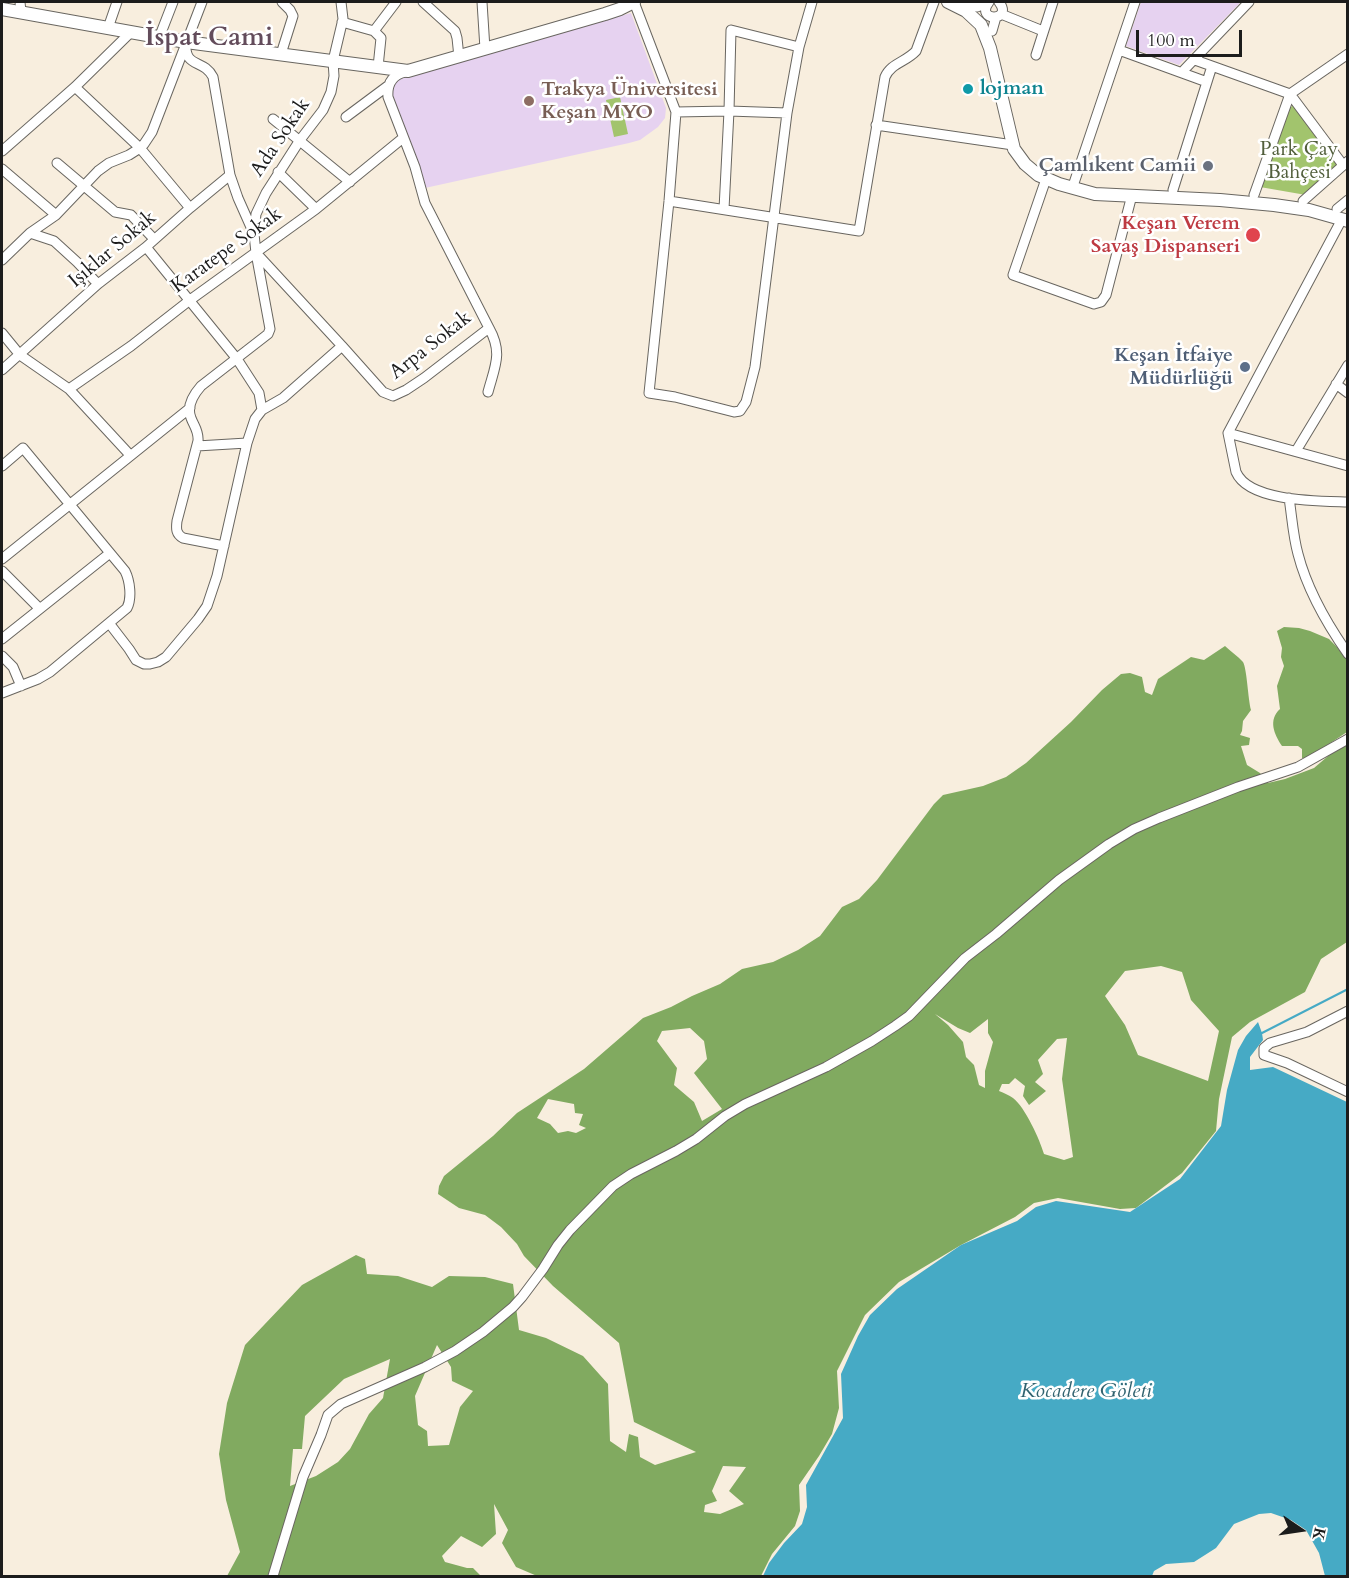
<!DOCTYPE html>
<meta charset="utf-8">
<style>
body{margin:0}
#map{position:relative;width:1349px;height:1578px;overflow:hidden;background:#f8eede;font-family:Cardo,serif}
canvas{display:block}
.frame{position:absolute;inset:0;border:3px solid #1c1c1c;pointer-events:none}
.north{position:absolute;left:1271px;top:1500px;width:60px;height:60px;-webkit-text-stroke:4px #fff;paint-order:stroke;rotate:103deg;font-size:16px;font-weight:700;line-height:24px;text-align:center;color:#1c1c1c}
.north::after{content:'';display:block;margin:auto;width:21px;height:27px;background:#1c1c1c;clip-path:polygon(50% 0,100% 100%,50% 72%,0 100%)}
.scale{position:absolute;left:1136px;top:30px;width:106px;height:27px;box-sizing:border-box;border:3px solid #1c1c1c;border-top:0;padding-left:8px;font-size:18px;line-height:21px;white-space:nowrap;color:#1c1c1c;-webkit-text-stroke:4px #fff;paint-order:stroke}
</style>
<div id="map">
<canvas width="1349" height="1578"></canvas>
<div class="frame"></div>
<div class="north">K</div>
<div class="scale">100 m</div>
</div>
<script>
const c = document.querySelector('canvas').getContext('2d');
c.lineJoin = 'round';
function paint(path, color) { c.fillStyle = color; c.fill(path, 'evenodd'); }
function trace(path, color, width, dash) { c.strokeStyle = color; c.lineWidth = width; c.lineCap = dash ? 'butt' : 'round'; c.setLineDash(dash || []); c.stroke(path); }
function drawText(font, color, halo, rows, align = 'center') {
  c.font = font + ' Cardo,serif'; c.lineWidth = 5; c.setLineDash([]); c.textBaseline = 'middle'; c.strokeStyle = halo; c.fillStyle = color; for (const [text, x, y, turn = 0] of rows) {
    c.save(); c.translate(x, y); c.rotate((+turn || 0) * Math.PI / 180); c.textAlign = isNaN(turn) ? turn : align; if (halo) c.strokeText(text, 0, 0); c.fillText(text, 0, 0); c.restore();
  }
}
paint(new Path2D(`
 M1141,2H1241L1179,65L1126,46Z
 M631,13L666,108L665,118L658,127L640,140L629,143L425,188L392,94V87L399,78Z`), '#e6d2f0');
paint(new Path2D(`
 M620,97L628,134L614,137L606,100Z
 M1293,105L1337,162L1336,167L1306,195L1260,187L1286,112Z`), '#a2c46d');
paint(new Path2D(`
 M1284,627L1299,628L1310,631L1329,639L1336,646L1347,660V732L1308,758H1302V749L1298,746H1282C1274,734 1268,720 1280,709L1277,686L1284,666L1281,657L1282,648L1277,631Z
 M1225,646C1230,651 1238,656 1243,662C1247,669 1248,699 1251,710L1243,721L1242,731L1240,735L1250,738L1249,745L1241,746L1247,765L1260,773L1268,783L1285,779L1314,768L1334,751L1347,745V942L1321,959L1305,992L1250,1022L1232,1037L1219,1099L1216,1131L1182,1173L1136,1208L1120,1209L1058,1198L1034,1203L1015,1217L961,1245L899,1282L865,1315L837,1371L839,1408L832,1434L819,1456L799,1485L800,1511L795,1526L772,1554L761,1576H537L516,1567L502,1543L508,1530L494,1504L496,1534L482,1547L461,1536L442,1556L445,1562L467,1568H473L480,1575L487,1576H227L240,1552L226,1500L219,1454L227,1403L245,1345L302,1285L356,1255L365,1259L367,1274L398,1276L432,1287L449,1276L485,1277L513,1284L519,1330L546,1338L583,1356L608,1384L610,1441L626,1452L629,1434L638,1437L640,1457L655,1465L696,1452L634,1422L619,1343L553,1286L524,1256L517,1244L501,1227L485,1215L459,1208L438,1194L439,1186L444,1176L493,1136L517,1113L584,1069L643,1018L671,1007L692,996L720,984L742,969L773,962L798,950L820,936L842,907L859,899L877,880L934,804L943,795L983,786L1006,777L1026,763L1071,722L1102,690L1121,674L1130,673L1142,677L1145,692L1152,695L1158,679L1191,657L1204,660ZM1161,966L1182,972L1191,1000L1219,1031L1208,1081L1138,1055L1125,1025L1105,996L1125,971ZM935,1014L958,1028L970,1033L988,1019V1033L993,1042L985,1071V1088L979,1085L974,1065L966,1057L963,1042L948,1025ZM690,1028L704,1041L707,1059L694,1073L722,1109L702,1121L694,1102L674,1085L677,1068L657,1041L662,1031ZM1067,1038L1062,1079L1073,1157L1064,1160L1044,1154C1040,1140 1025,1107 1013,1098C1009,1095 1004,1093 999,1091L1002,1084H1009L1015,1078L1025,1086L1023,1096L1029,1105L1046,1091L1035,1082L1043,1074L1038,1060L1057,1039ZM548,1099L574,1104L575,1113L583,1114L579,1125L586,1128L576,1133L568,1131L558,1133L550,1124L537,1118ZM437,1345L451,1367L452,1381L473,1391L460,1407L449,1445L428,1446L427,1431L418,1425L415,1396ZM390,1359L383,1398L369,1414L350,1449L338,1462L316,1476L290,1486L293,1449H302L305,1416L344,1379ZM723,1466L746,1467L729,1491L744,1504L720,1514L704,1512L705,1505L717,1501L712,1491Z`), '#81aa60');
paint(new Path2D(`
 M1258,1022L1262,1033L1263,1040L1250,1057V1070L1273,1067L1347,1102V1576H1325L1319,1553L1306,1530L1291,1520L1271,1513L1259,1514L1234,1524L1216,1548L1194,1562L1166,1564L1154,1571L1152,1576H763L769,1563L784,1543L802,1524L807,1507L806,1485L843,1418L841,1374L858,1336L870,1315L897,1289L961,1245L1017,1221L1036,1207L1056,1201L1130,1212L1180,1179L1221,1126L1227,1090L1238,1050L1246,1036Z`), '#46aac5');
trace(new Path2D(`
 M1262,1033L1348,989`), '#46aac5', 2);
const minor = new Path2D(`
 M20,2L21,12
 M423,2L455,31L457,38L459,57
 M482,2L485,49
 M634,2L676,112L669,201L649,393L675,397L734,412L740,411L746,402L755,367L787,113L799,47L812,2
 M989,2C974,22 1014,22 999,2
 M961,4L977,7L989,2
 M1001,14L1043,31
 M342,22L374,31L381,38L378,67
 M108,28L117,2
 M374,31L396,2
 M992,31L996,17
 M159,38L173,2
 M186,42C184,69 203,58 213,77L230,175L238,198L254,234L256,253L270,329L268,334L201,386C194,394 186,406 191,418C194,426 199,431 198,441L177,521C176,529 176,534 183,538L224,546
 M1119,50L1207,82
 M281,54L293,16L290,10L282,2
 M1036,55L1053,2
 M1195,60L1290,94L1343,165
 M1182,72L1249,2
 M75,87L140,148L190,208
 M676,112L729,111L787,113
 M346,117L389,85
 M273,119L350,182
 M876,125L1013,145
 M2,151L75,87L130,33
 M57,163L115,212L131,215L154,239
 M2,169L56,215
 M278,172L316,209
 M1046,179L1013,275L1094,304L1101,302L1106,295L1132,195
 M1074,183L1135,2
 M1173,190L1212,66
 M1254,195L1290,94L1348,54
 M669,201L859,231L885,77C891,63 906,62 916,51L934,2
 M1303,201L1348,161
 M724,209L729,111L731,30L799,47
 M1337,209L1348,200
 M1342,219L1228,433L1236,472C1249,502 1319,501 1348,502
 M254,230L256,214L266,193L300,140L323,110L331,92L334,76L333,61L343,19L341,2
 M30,233L54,241L77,262L98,284
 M258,255L342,346
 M2,260L30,233L56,215L98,171L109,163L129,155L140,148L144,144L152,132L202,2
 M2,333L20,355L69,389L130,455
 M2,370L98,284L146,247L190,208L230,175
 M1336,384L1348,393
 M69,389L131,346L190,300L316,209L403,138
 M488,392C495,366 503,353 489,328
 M262,410L283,398L342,346L383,392L393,396L406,390L424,378L489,328L425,203L415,167L388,97C387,84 392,75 405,72
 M1228,433L1348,466
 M197,446L247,443
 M1296,451L1348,365
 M2,466L23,448L125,571C130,581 132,598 127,608L50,672L38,679L2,693
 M1289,498C1292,517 1293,536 1298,554C1307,589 1327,624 1348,654
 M2,559L190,408
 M2,571L39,608
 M109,623L129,649L136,660L144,664H150L158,662L166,657L198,619L207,606L217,576L247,443L255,419L262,410L259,393L237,359L146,247
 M2,639L110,553
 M2,656L13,667L21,686
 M1348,1011L1307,1032L1270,1043L1264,1048V1055L1287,1063L1348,1092
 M273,1576L303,1477L321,1435L328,1415L341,1404L425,1367L455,1351L483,1332L513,1307L522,1297L543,1269L558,1245L570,1230L613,1186L631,1174L676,1151L696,1139L725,1116L745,1104L826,1067L872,1041L895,1026L909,1016L965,958L996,934L1059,880L1109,844L1134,829L1159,818L1238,787L1298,767L1348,739`);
const major = new Path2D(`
 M948,2L966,11L981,25L990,48L1014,149L1025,164L1038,175L1059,184L1095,194L1220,200L1274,205L1309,210L1348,221
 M2,9L186,42L408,71L605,14L620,9L634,2`);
trace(minor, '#696660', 11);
trace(major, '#696660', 14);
trace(minor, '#fff', 9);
trace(major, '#fff', 12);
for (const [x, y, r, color] of [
 [968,89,6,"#0f9aa8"],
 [529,101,6,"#8d6e63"],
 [1208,166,6,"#6b7280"],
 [1253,235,8,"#e0444e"],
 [1245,367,6,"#5c6f8a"]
]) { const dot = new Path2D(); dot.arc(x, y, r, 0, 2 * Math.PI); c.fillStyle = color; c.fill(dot); trace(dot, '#fff', 2); }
drawText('bold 20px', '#0d838f', '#fff', [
 ["lojman",980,89]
], 'left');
drawText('bold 20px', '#785e54', '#fff', [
 ["Trakya Üniversitesi",541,90],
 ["Keşan MYO",541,113]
], 'left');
drawText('20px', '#1c1c1c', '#fff', [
 ["Ada Sokak",281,138,-56],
 ["Işıklar Sokak",113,250,-40],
 ["Karatepe Sokak",227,251,-36],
 ["Arpa Sokak",431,346,-38]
]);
drawText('20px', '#525f3c', '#fff', [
 ["Park Çay",1299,150],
 ["Bahçesi",1299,173]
]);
drawText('bold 20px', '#5b616d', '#fff', [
 ["Çamlıkent Camii",1196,166]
], 'right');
drawText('bold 20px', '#be3a42', '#fff', [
 ["Keşan Verem",1240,224],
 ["Savaş Dispanseri",1240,247]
], 'right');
drawText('bold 20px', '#4e5e75', '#fff', [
 ["Keşan İtfaiye",1233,356],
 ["Müdürlüğü",1233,379]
], 'right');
drawText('italic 21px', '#316370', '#fff', [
 ["Kocadere Göleti",1086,1392]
]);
drawText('bold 26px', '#634c5b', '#fff', [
 ["İspat Cami",209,39]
]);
</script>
